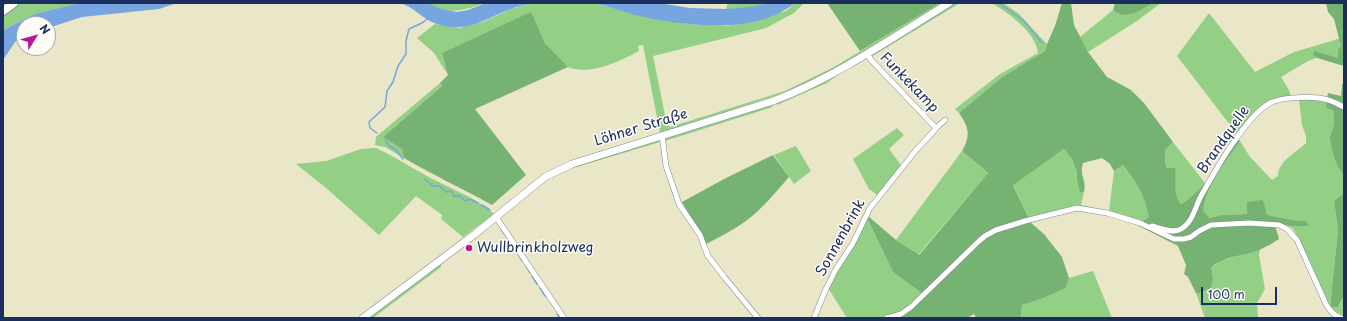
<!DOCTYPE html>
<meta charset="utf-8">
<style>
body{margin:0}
#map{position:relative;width:1347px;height:321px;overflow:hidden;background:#eae6c8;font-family:"Playpen Sans",sans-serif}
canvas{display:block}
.frame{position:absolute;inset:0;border:4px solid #1b2f5e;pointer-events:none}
.north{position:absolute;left:16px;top:16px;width:40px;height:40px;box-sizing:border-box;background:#fdfcf7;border:1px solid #a3aaba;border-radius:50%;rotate:53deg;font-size:11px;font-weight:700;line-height:16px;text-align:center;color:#1b2f5e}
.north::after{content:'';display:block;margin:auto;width:14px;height:18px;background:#b5179e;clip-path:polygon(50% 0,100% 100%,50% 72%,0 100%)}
.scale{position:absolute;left:1201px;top:287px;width:76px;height:18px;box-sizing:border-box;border:2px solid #1b2f5e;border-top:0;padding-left:5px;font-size:12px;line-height:14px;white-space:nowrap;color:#1b2f5e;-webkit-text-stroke:3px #fdfcf7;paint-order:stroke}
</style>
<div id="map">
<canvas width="1347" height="321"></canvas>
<div class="frame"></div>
<div class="north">N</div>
<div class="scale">100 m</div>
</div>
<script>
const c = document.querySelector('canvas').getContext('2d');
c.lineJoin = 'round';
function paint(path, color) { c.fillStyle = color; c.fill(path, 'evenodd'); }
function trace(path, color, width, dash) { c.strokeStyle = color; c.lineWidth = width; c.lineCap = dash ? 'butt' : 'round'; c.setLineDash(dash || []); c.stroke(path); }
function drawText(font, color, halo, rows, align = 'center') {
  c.font = font + ' "Playpen Sans",sans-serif'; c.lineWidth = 3; c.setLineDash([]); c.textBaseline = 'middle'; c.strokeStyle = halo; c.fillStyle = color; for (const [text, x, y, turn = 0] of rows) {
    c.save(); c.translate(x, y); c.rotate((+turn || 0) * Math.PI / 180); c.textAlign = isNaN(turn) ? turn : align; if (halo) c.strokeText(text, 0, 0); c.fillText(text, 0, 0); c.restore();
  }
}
paint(new Path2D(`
 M19,3H79L35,14L3,30V15Z
 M428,3H485C466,10 446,16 428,3Z
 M532,3H594L635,14L686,24L728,26L786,11L795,3H804L794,13L766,28L653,56L667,125L670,127L785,91L834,67L940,3H944L835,69L793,90L660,133L643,45L638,46L639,51C620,61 590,76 568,67L545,43L531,13L442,53L448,75L434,53L417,38L435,24L459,28L483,22L511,9Z
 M728,3H770L750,8L726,9Z
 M953,3H960L871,57L872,54Z
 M992,3H1003L1018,13L1045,42L1047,44L1045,51L1002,77L959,113L955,109L1000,74L1038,53C1036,32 1008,13 992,3Z
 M1153,3H1161L1137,21L1088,52L1080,37L1113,10L1115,12L1139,11Z
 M1209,13L1255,72L1294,52L1335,40L1340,38L1341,46L1338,59L1318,52L1313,55L1317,58L1308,61L1281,77L1289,90L1291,97L1270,101L1237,134L1177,56Z
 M865,58L835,77L827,83L777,105V102Z
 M440,83L442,86L383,137L402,149L404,158L385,147L375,145L376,137Z
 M1299,99H1311L1327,101L1330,110L1334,112C1334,117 1334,123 1333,128C1332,131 1330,133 1330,137C1330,148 1336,168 1344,175V193L1334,201L1338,230L1330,307L1340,305L1344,296V316L1336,312L1330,307L1296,234L1293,229L1289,226H1309L1307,221H1298L1266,215L1263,200L1248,214L1222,215L1210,218L1202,211C1205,187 1227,161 1240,141L1250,157L1272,180L1278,176C1278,161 1296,153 1306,143V136L1302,125Z
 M771,105L773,107L665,141L668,136Z
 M897,128L904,135L889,149L901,165L877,195L869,189L853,159Z
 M657,140L660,142L577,167V165Z
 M1173,142L1205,183L1192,197L1181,204L1176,198L1175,186L1165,162V150Z
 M796,146L811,171L794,184L774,155Z
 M376,148C394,156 410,167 427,176C447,187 479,199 494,214L463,237L441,219L442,215L416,196L379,235L325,187L296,164L326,161L361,149Z
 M1064,149L1072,159L1077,172V180L1080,193L1084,192L1081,205L1109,211L1114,171L1123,165L1141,189L1146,199L1150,217L1143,221L1141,227C1123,220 1104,212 1085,211C1066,210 1048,217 1031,223L1013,184Z
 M962,151L988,173L918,255L896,240Z
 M867,218L893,272L927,296L902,316L895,318H847L828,288Z
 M1260,249L1259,255L1265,289L1257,303L1258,318H1205L1196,293H1200L1211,288C1214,281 1213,275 1211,268L1221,261Z
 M441,264V267L373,318H367Z
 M1093,271L1112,318H1021L1022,305L1041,299L1066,288L1069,278Z`), '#93cf84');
paint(new Path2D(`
 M827,3H940L860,51Z
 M1062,3H1071L1074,25L1088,52L1107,77L1131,90L1144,103L1173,142L1165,150V162L1167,168H1175C1177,181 1172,193 1181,204C1206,190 1220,160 1235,137L1240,141C1227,161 1205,187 1203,211L1210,218L1222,215L1247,214V202L1263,200L1267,215L1298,221H1307L1309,226H1289L1280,223L1274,222L1279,239C1273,243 1266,247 1259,250C1244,256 1223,256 1211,268C1213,275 1214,281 1211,288L1200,293H1196L1188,277L1184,274L1186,265L1178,246L1141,227L1143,221L1149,217C1144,192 1138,185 1123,165L1114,171L1110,164L1102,158L1083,163C1079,176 1087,180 1084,192L1080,193L1077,180V172L1072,159L1064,149L1013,185L1031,223L1044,234L1062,257L1069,278L1066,288L1041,299L1022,305L1021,318H976L974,314L967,318H895L902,316L926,296L893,272L867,218L868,216L896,240L919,255L988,173L962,151C971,136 969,127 959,113L1002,77L1045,51L1047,44L1055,26Z
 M1115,3H1153C1141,10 1126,21 1113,10Z
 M1326,3H1344V66L1317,58L1313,55L1314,51L1318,52L1338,58V50L1341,46L1334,19L1328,12Z
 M531,12L545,43L568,67L475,109L526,175L492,205C463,189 433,175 404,158L402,149L383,137L442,86L440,83L448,75L442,53Z
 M1344,83V175C1336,168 1330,148 1330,137C1330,133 1332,131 1333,128C1334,123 1334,117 1334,112L1326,107L1328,93L1341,96L1342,84Z
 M773,155L789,177C776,192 762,209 746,221C733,230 720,237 706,244L682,202L726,178Z
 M1344,193V296L1338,307H1330L1338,230L1334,201Z`), '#76b272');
paint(new Path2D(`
 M79,3H177L159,9L82,17L48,28V24H24V37L15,42L3,60V30L35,14Z
 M399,3H428L441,9L457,12L468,10L486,3H532C525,5 518,6 511,9C484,19 468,34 437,24C423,20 414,6 399,3Z
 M594,3H659L690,8L726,9L750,7L770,3H795C754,36 683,26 635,15C621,11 608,6 594,3Z`), '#76a5e0');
trace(new Path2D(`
 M999,3L1024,21L1042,43
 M377,133L370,128L369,122L385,107L387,91L393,82L398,66L406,54V41L409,29L422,23L427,19
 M386,140L389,146L395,149L403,159
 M425,179L433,186H440L446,192L451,191L454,196H460L465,201L470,199L478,203
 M482,205L490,210
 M501,229L505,235
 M509,241L514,249
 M518,254L522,261
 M526,266L530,273
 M532,276L537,284
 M540,288L545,296
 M557,314L560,318`), '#76a5e0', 1.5);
const street = new Path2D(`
 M867,54L872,61L936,128
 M662,135L666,166L679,204L700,235L708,256L725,278L758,318
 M496,217L564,318
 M1152,226C1160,228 1174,234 1181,229C1193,222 1195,207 1201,196C1215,171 1245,117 1270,103C1281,97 1312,96 1324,99C1331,100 1338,104 1344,107
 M814,318L825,291L835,271L853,243L870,208L917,149L933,132L936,128L945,120
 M887,318L901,314L911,307L979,241L985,236L996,230L1025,221L1077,208L1107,213L1140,223L1174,239H1184L1191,237L1199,231L1211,225L1249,223L1279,225L1287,229L1297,240L1326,304C1330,311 1334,316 1341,318`);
const secondary = new Path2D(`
 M363,318L475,234L545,177L572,164L773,101C836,77 892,38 949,3`);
const primary = new Path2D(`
 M3,11L14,3`);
trace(street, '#828a93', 6);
trace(secondary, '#828a93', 8);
trace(primary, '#828a93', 10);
trace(street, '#fff', 5);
trace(secondary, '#fff', 7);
trace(primary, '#fff', 8);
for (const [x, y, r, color] of [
 [469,248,4,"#b5179e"]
]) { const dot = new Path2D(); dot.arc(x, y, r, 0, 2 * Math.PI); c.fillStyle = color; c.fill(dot); trace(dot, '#fdfcf7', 1.5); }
drawText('14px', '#1b2f5e', '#fdfcf7', [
 ["Funkekamp",909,83,46],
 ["Löhner Straße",641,128,-17],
 ["Brandquelle",1224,140,-55],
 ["Sonnenbrink",841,238,-61]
]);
drawText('14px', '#1b2f5e', '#fdfcf7', [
 ["Wullbrinkholzweg",477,248]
], 'left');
</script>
